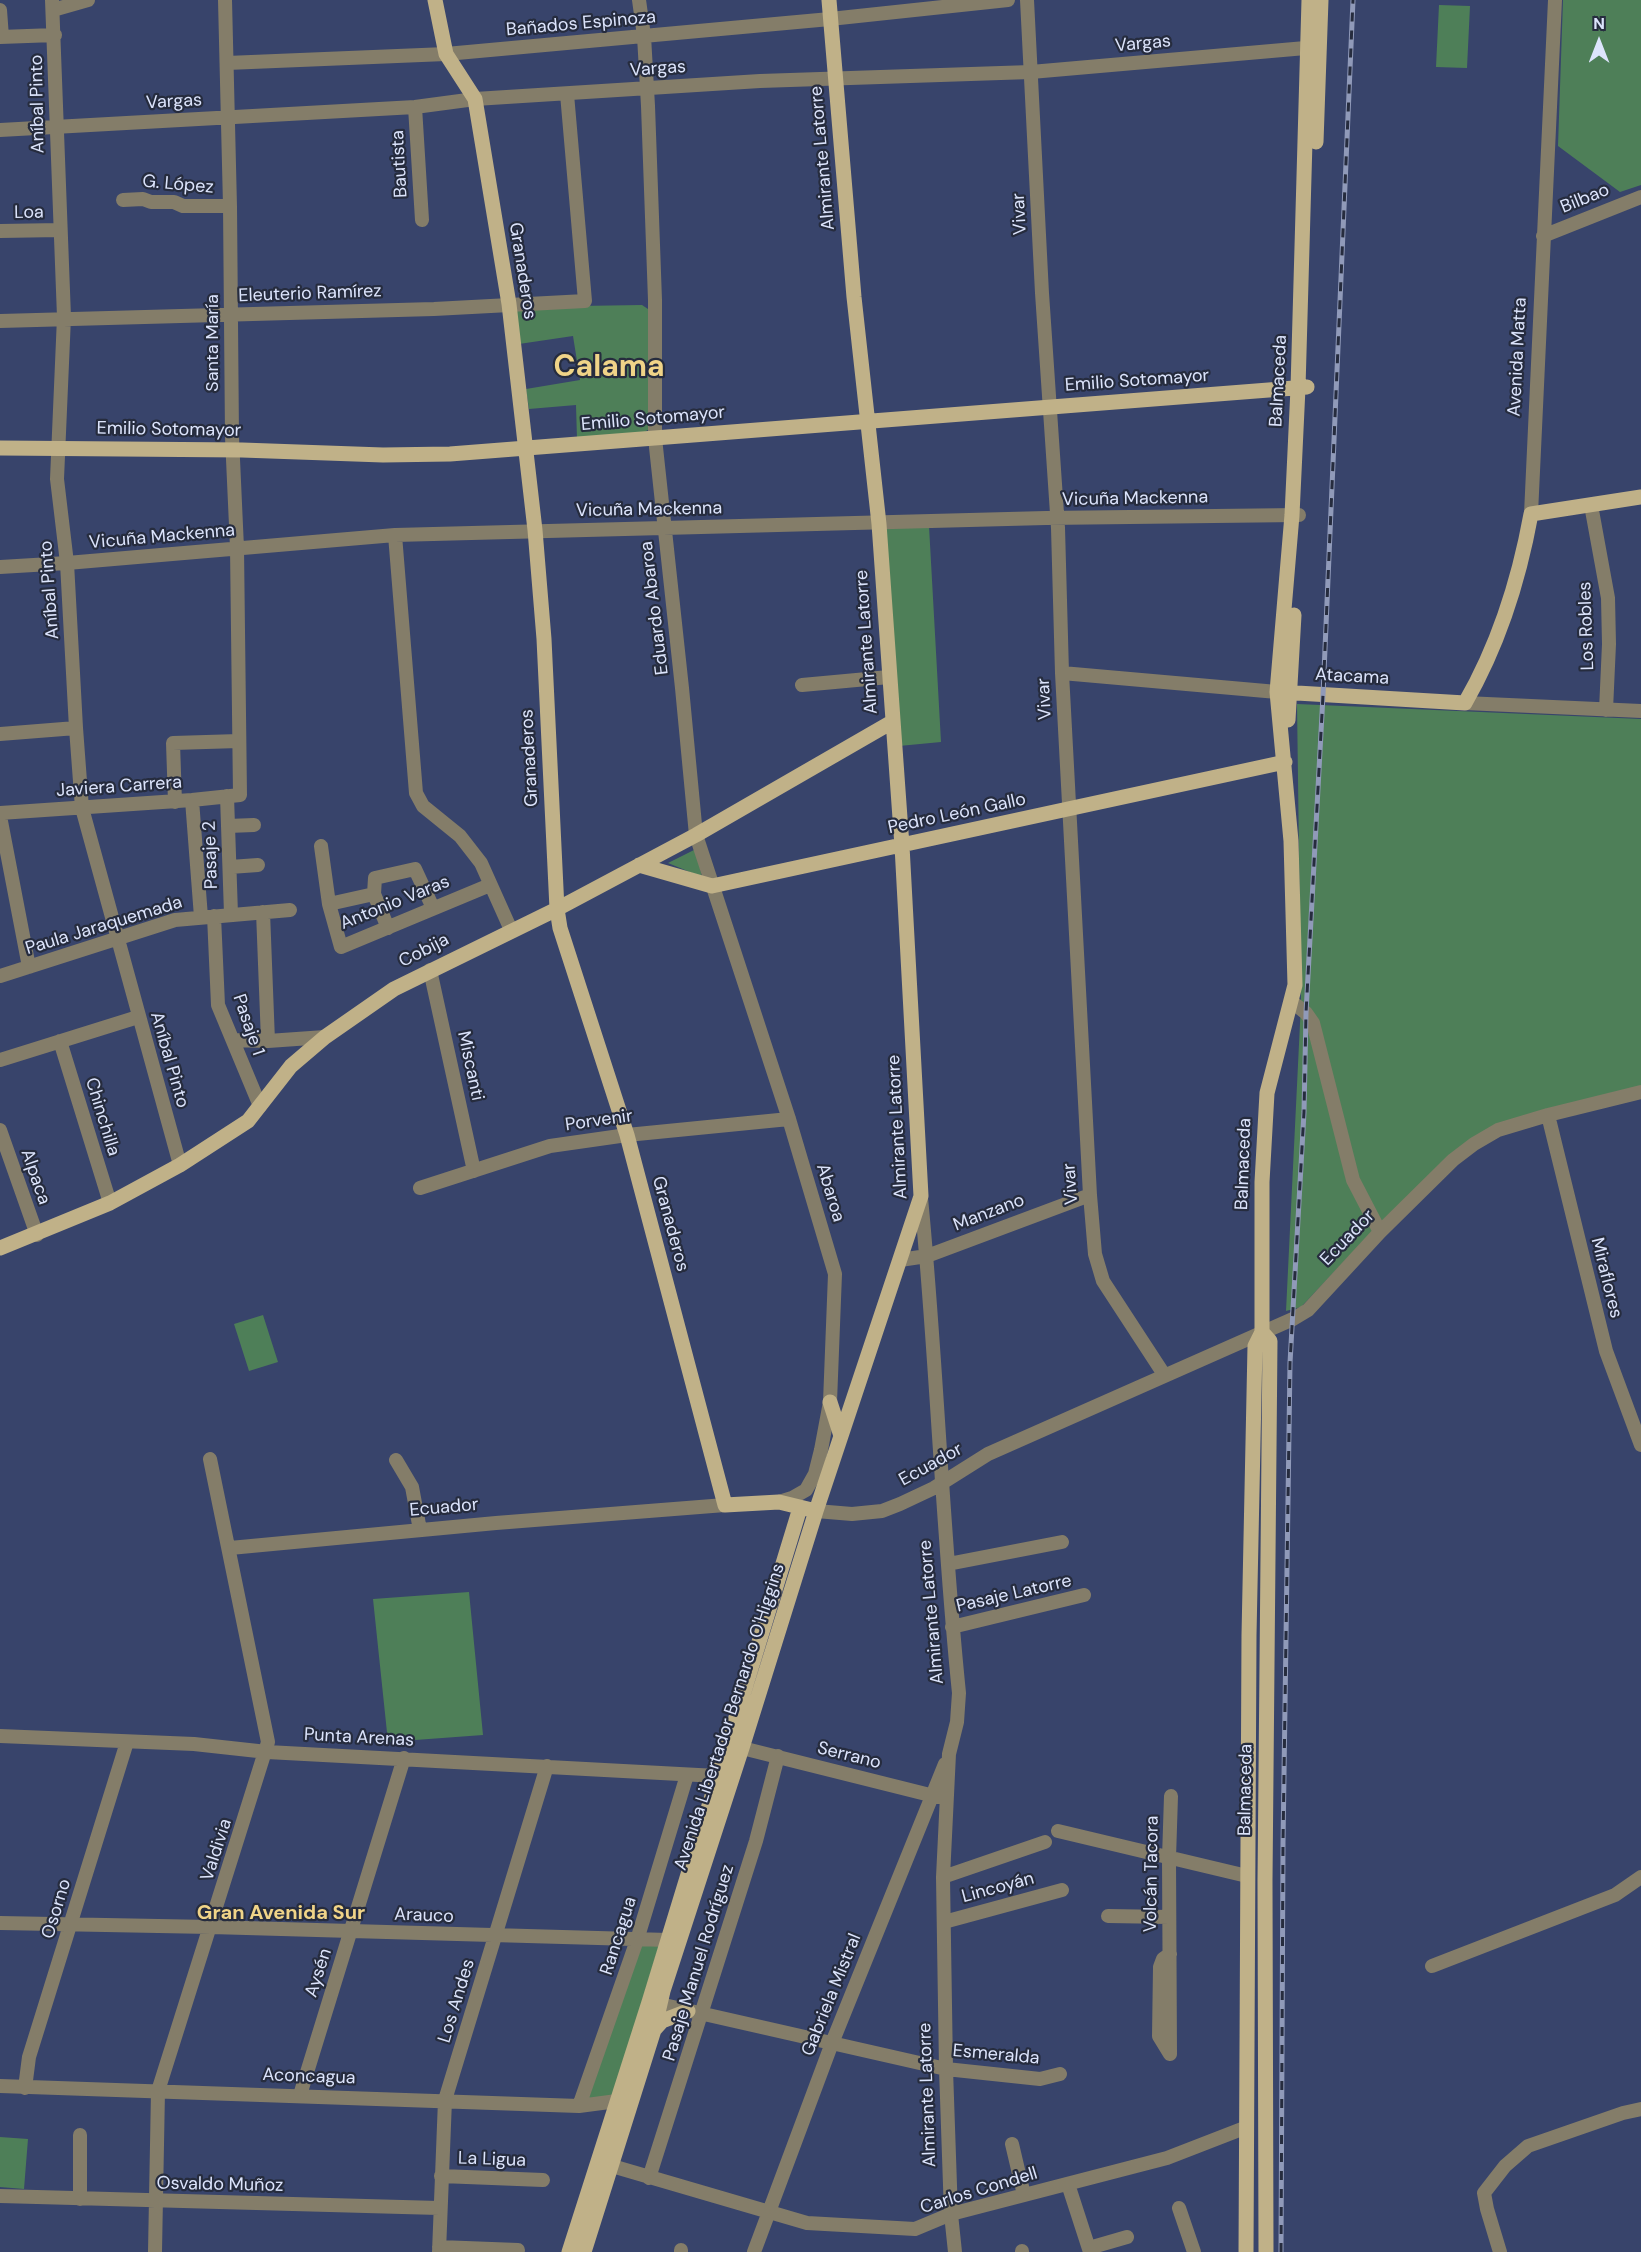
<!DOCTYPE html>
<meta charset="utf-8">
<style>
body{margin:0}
#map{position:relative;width:1641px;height:2252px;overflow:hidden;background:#38446b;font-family:"DM Sans",sans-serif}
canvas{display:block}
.north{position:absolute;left:1569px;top:12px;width:60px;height:60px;-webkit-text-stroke:4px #262c3e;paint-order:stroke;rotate:0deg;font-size:16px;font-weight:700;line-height:24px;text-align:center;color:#dce4fc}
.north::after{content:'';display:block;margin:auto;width:21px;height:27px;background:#dce4fc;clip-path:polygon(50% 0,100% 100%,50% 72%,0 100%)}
</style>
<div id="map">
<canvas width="1641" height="2252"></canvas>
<div class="north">N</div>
</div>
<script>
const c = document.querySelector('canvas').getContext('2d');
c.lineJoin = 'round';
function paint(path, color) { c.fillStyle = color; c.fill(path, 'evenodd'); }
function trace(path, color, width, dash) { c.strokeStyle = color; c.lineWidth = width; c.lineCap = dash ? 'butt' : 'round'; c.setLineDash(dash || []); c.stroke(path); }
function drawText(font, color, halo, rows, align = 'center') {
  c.font = font + ' "DM Sans",sans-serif'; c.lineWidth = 4.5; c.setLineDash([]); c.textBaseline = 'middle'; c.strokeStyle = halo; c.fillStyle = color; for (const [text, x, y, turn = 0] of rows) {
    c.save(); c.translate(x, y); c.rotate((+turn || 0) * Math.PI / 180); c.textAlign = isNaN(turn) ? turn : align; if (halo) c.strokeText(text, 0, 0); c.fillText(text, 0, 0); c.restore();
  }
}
paint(new Path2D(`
 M1563,0H1641V185L1620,192L1558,146Z
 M1439,5L1470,6L1467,68L1436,67Z
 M642,305L648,309L649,429L642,434L577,439L576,405L529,409L526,389L580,380L573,336L519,344L515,307Z
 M929,526L941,742L899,746L883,527Z
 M1297,704L1641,719V1089L1493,1129L1385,1218L1301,1307L1286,1311L1301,1003Z
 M696,849L702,877L668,863Z
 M263,1315L278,1362L249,1371L234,1324Z
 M469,1592L483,1735L388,1742L373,1599Z
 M637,1940L659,1945L612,2101L579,2106Z
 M0,2137L28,2139L24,2189L0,2187Z`), '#4e7f58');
trace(new Path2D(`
 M52,0L64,317L57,479L67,563L76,728L82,808L180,1165
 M639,0L644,36L648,106L655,300V438L682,688L696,835L789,1119L835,1274L830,1402L821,1450L815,1474L806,1490L792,1498L779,1502
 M1027,0L1042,293L1058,528L1062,673L1090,1195L1095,1254L1103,1281L1165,1376
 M0,10L2,37
 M53,10L88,0
 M0,37L55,35
 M227,63L446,54L830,19L1008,0
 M415,107L422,220
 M0,130L415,107L475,99L760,81L1031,72L1317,47
 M123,200L143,199L151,202H174L183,206H230
 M0,231L60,230
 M1543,236L1641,197
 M0,321L434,309L585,301L567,94
 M1591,505L1608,598L1609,644L1606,710
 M1531,514L1555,0
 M395,535L416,793L423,806L460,836L481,863L511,930
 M0,567L67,563L395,535L1046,518L1299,515
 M1062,673L1277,692
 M802,685L889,677
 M1465,703L1641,711
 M0,734L76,728
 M227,796L231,914
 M192,800L201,917
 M175,802L173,743L239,741
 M0,813L192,800L240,795L237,548L232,437L230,206L225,0
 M0,816L29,967
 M228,826L254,825
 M321,846L329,904L341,947L490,885
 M230,867L258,865
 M374,894L388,928
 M329,904L374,894L375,878L415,869L433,908
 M263,912L268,1041
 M214,916L218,1005L260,1106
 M430,970L474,1171
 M0,976L175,920L290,910
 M1291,1001L1306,1013L1313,1023L1353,1180L1380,1232
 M233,1040L268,1041L325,1037
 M60,1041L110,1203
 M0,1060L138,1017
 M1548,1115L1606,1351L1641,1445
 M0,1130L37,1235
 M420,1188L550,1146L627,1135L789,1119
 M921,1198C937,1363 942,1528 959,1693L957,1722L949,1754L943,1877L946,2069L951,2214L955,2252
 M900,1260L927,1256L1090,1195
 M396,1460L412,1487L420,1530
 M816,1511L852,1514L882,1511L900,1504L934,1488L988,1454L1293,1319L1308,1310L1380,1232L1453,1160L1474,1144L1498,1130L1548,1115L1641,1092
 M230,1548L496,1523L725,1505
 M948,1564L1062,1542
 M952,1627L1084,1595
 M0,1736L194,1744L267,1752L717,1776
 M742,1748L938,1797
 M1058,1831L1247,1876
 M943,1877L1045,1842
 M1108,1916L1169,1917
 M944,1922L1062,1890
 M0,1923L211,1927L668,1940
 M1170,1954L1163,1959L1160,1967L1159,2036L1170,2054
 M1432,1966L1615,1895L1641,1877
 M651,2002L946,2069L1040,2079L1060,2074
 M1170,2054L1169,1858L1171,1796
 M0,2086L579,2106L617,2101
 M25,2088L29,2057L127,1742
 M300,2095L404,1758
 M579,2106L637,1940L687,1775
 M1012,2144L1024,2195
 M612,2166L807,2223L915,2229L951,2214L1167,2158L1247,2127
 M441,2176L543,2180
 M649,2178L756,1841L778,1756
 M1068,2184L1090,2252
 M0,2196L439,2208
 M80,2199V2135
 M1179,2208L1194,2252
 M439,2247L518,2250
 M1089,2248L1127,2237
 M1022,2251V2252
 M155,2252L158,2091L268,1742L210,1459
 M439,2252L445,2100L547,1766
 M681,2252V2250
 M754,2252L832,2043L945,1764
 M1500,2252L1487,2209L1484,2193L1505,2166L1528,2146L1623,2113L1641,2109`), '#847d69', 14);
trace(new Path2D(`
 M435,0L446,54L475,99L509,304L535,530L544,639L557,909L560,928L627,1135L725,1505L779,1502L816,1511
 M1316,142L1321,0
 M0,448L242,450L383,455L450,454L1307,387
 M1280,692L1465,703C1499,644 1519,580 1531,514L1641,497
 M1288,720L1294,615
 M639,865L712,886L1285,762
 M0,1248L110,1203L180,1165L248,1121L291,1066L325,1037L394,989L557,909L696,835L892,722
 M1262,1332L1270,1341L1265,1880L1266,2252
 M830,1402L841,1436
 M654,2030L662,2021L688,2011
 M569,2252L649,2002L800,1508
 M584,2252L654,2030L663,1991L742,1748L816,1511L921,1196L902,846L879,524L854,297L829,0
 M1246,2252L1249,1635L1255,1346L1262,1332V1182L1267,1093L1295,985L1291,841L1277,692L1292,515L1298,388L1309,0`), '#c0b188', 15);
const rail = new Path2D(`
 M1281,2252L1283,1843L1290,1363L1304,1112L1306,1013L1323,695L1353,0`);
trace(rail, '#909ab9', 5);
trace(rail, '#262c3e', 3, [9]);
drawText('18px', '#dce4fc', '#262c3e', [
 ["Bañados Espinoza",581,24,-5],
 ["Vargas",1143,44,-5],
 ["Vargas",658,69,-4],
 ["Vargas",174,102,-3],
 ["Aníbal Pinto",38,104,-91],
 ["Almirante Latorre",823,158,-95],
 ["Bautista",400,164,-93],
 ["G. López",178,185,5],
 ["Bilbao",1585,199,-22],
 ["Loa",29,213,-1],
 ["Vivar",1020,214,-93],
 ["Granaderos",522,271,81],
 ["Eleuterio Ramírez",310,294,-2],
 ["Santa María",213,343,-90],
 ["Avenida Matta",1518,357,-87],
 ["Emilio Sotomayor",1137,381,-4],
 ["Balmaceda",1279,381,-87],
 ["Emilio Sotomayor",653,419,-5],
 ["Emilio Sotomayor",169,430,1],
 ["Vicuña Mackenna",1135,499,-1],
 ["Vicuña Mackenna",649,510,-1],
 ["Vicuña Mackenna",162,537,-5],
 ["Aníbal Pinto",50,590,-94],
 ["Eduardo Abaroa",655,608,-97],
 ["Los Robles",1587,626,-92],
 ["Almirante Latorre",867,642,-94],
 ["Atacama",1352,677,3],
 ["Vivar",1045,699,-93],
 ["Granaderos",530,758,-93],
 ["Javiera Carrera",119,787,-4],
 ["Pedro León Gallo",957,814,-12],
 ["Pasaje 2",211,855,-92],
 ["Antonio Varas",395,903,-22],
 ["Paula Jaraquemada",104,926,-17],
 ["Cobija",424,951,-27],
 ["Pasaje 1",248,1025,71],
 ["Aníbal Pinto",169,1060,74],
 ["Miscanti",470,1066,78],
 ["Chinchilla",102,1117,73],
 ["Porvenir",599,1121,-8],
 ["Almirante Latorre",898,1127,-93],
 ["Balmaceda",1244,1164,-88],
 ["Alpaca",35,1177,71],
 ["Vivar",1071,1184,-94],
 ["Abaroa",830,1193,73],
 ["Manzano",989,1213,-21],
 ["Granaderos",670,1224,75],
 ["Ecuador",1348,1238,-46],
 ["Miraflores",1606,1278,76],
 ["Ecuador",931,1465,-29],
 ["Ecuador",444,1508,-5],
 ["Pasaje Latorre",1014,1594,-13],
 ["Almirante Latorre",932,1612,-95],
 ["Avenida Libertador Bernardo O'Higgins",730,1717,-72],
 ["Punta Arenas",359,1738,3],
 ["Serrano",849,1756,14],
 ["Balmaceda",1246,1790,-89],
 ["Valdivia",217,1850,-72],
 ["Volcán Tacora",1152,1874,-89],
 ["Lincoyán",998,1888,-15],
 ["Osorno",57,1909,-73],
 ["Arauco",424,1916,2],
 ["Rancagua",619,1936,-72],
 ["Pasaje Manuel Rodríguez",699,1963,-73],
 ["Aysén",319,1973,-72],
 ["Gabriela Mistral",832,1995,-68],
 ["Los Andes",457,2001,-73],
 ["Esmeralda",996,2055,5],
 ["Aconcagua",309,2077,2],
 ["Almirante Latorre",928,2095,-92],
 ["La Ligua",492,2160,2],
 ["Osvaldo Muñoz",220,2185,1],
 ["Carlos Condell",979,2191,-17]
]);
drawText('bold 20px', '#f0d488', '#262c3e', [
 ["Gran Avenida Sur",281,1914]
]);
drawText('bold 30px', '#f0d488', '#262c3e', [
 ["Calama",609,368]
]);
</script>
